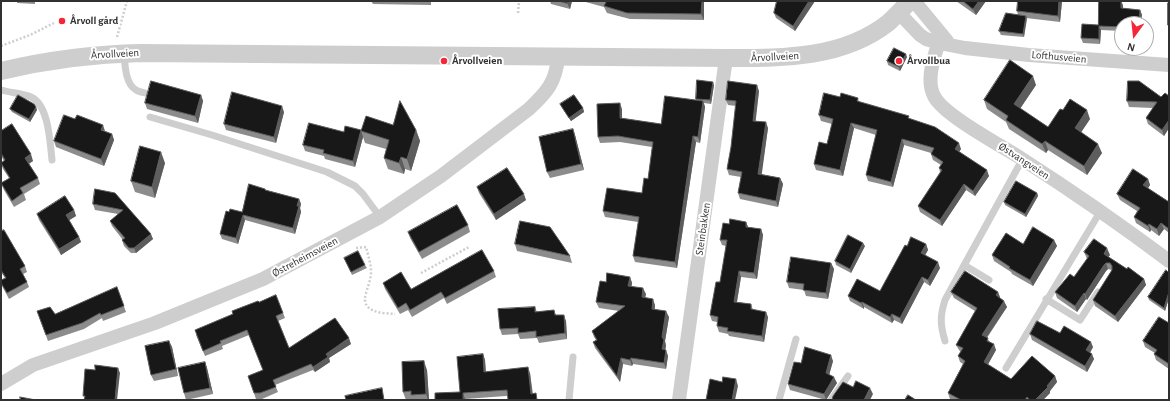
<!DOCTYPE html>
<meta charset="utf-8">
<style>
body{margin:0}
#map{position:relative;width:1170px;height:401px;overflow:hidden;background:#fff;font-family:"Alegreya Sans",sans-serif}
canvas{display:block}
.frame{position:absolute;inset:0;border:2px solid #313131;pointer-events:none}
.north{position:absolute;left:1114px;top:16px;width:40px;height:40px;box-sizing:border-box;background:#fff;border:1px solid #adadad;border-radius:50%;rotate:195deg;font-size:11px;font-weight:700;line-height:16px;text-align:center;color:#313131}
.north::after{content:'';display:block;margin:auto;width:14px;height:18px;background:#f52638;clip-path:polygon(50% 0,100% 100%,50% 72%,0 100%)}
</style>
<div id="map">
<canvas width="1170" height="401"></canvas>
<div class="frame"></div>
<div class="north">N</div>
</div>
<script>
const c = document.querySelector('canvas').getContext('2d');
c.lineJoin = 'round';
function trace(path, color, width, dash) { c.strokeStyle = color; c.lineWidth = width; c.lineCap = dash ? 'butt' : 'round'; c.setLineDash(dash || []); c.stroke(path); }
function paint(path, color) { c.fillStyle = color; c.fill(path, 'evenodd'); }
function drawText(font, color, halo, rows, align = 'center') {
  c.font = font + ' "Alegreya Sans",sans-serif'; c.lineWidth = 4; c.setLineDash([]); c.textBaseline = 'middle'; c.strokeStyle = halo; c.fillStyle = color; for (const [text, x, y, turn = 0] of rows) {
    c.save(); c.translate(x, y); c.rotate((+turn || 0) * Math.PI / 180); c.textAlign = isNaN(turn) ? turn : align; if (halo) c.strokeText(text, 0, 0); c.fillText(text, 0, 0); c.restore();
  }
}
trace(new Path2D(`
 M518,13L519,1
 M117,37L127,1
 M1,46L30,35L54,23
 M356,248L366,247C368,255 371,264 371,272C371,279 368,286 366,293C360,313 382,313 395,314
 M421,273L469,247`), '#cecece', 2.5, [2, 2]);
trace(new Path2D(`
 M124,53C125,64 125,84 136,90C139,92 142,92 145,93
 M1,90C11,93 22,93 31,97C49,105 50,143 52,160
 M150,117L212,135L327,172L355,186L363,194L380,217
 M964,265L989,280
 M1046,299L1080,320L1098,292
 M945,341C940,324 940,316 945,300L1022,160
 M1006,368L1100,212
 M569,400L573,357
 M779,400L796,339
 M831,400L848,376`), '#cecece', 7);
trace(new Path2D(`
 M914,1L947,41
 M899,13L920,35L926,39L939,43L965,48L1029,55L1169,65
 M942,35C935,52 925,79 934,96C943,115 1002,146 1022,159C1072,191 1121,225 1169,261
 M1,384L33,365L155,323L263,279L380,217L441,176L529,109C547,92 556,82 558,57
 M679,400L726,58`), '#cecece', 14);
trace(new Path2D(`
 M1,71C47,60 93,54 141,53L726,58C782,58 842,59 888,23C896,16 903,8 910,1`), '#cecece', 18);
paint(new Path2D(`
 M17,1H35V4L17,3Z
 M371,1H431V5L373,4Z
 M550,1H572L570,9L551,4Z
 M582,1H704V20L630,19L607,13L604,7Z
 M777,1H815L795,31L776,18L774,13Z
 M956,1H986L976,15Z
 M1018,1H1062L1060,22L1026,18L1024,37L1001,35L999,31L1018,15L1017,11Z
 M1123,5V8L1140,10L1142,15L1122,24V31L1101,30L1100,44L1083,43L1081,38Z
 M907,57L900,71L888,65L887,61Z
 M714,85L711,104L704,103L705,107L700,143L696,142L677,268L635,262L633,256L638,222L605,217L603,211L642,193L648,179L652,147L620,142L600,143L598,137L622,109V118L661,124L696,100V99Z
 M1036,85L1020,109L1048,127L1063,110L1090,119L1081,132L1102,153L1087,175L1048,150L1046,153L1009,129L1006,122L987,109L984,100Z
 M759,91L755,121L768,128L761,174L780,178L783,184L778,207L740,199L738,193L741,177L729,175L727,169L731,147L736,106L728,105L726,100Z
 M201,95L203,101L198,123L147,109L145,103Z
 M1169,96V128L1164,136L1148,124L1146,118L1153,108L1129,107L1127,101L1161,97Z
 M840,97L858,98L859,102L909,118L961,149L959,152L989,176L975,196L966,190L942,226L920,212L918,206L940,172L939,168L941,165L933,160L931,154V153L904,145L893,187L868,181L866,175L876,135L854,128L843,176L816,170L814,164L827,144L832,124L821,121L819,115Z
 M560,104L583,108L584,112L571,121L562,108Z
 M36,107L37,110L30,122L12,112L10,109Z
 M284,112L276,143L226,130L224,124Z
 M393,125L416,130L420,141L411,171L405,169L404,174L388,169L384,158L386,149L365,143L363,137L355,167L325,159L324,156L305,151L303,145L361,130Z
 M573,129L575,135L584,170L550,178L547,172Z
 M1,131L33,161L29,164L38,178L40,184L24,194L26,200L14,207L4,190L1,183L9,178L3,169L1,163L4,161L1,156Z
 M105,131L112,134L114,140L104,166L56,147L54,141Z
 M165,163L155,198L135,192L131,181Z
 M1148,179L1150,185L1148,188L1169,202V233L1164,229L1159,236L1151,230L1150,232L1136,223L1134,217L1137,211L1120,200L1117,194Z
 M477,187L526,200L496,220L479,193Z
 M265,189L266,190L299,199L301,204L300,208L301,212L295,234L245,220L238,244L222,239L220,234L229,212H242Z
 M115,193L153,239L136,253H131L124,246L122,240H123L112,226L110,221L118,214L95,210L93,204Z
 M1037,193L1038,196L1026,217L1005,205L1004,202Z
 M74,210L76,216L69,220L79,237L81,242L61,255L39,220L37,214Z
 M746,222L748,227L761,229L763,235L757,279L741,277L737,302L751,304L753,310L768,317L764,342L729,336L728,334L719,332L717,326V322L712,321L710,315L720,282L726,246L722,245L720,240L729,224Z
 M468,225L470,232L422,259L410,238L408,232Z
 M1,231L25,266L27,272L23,274L27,282L29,287L9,299L1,284V280L5,278L1,272Z
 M1054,240L1057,246L1033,286L1012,274L1011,272L994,261L992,255L1023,244Z
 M515,244L570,256L572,263L517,251Z
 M926,244L928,250L925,255L940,268L930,286L924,282L902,324L894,320L892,323L864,307V309L850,301L848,296L880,291L907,246Z
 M865,246L851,273L836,265L835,261Z
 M1084,252L1110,255L1108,257L1127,269L1144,279L1146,285L1118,322L1095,306L1093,300L1112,270L1108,269L1106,271L1087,300L1086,299L1077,312L1057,298L1055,292L1074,277L1087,259Z
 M344,258L365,265L367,268L352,275Z
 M831,263L834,269L828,299L806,296L804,290L789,288L787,282Z
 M494,271L496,277L447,304L444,298L412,317L408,310L400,314L385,289L383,283L411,289Z
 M1169,273V298L1165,311L1149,300L1148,297Z
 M630,277L632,283L631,286L646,294L645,297L655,305V309L669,317L665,341L666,346L665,350L668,356L666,369L633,364L632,366L623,364L620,382L595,348L593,342L596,340L594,337L592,331L619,311L599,308L596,302L606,282Z
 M117,287L126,312L103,321L102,318L84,329L48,341L37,311L55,314Z
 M951,292H998L1000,298L1007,307L987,338L996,350L988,364L1011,379L1055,376L1057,382L1050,391V393L1043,400H952L950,399L948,393L963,364L960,362L958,356L961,352L959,350L956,345L975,311L954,298Z
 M276,295L285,318L278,321L289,348L351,344L329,358L330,362L315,372L313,370L275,385L278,392L262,399H256L248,376L263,370L249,335L222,346L223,349L205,356L196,335L259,302Z
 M535,307L537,312L554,310L556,315L566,321L567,339L539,343L537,338L520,339L518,334L502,335L500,329Z
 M1169,323V369L1156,360L1154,354L1155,353L1145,347L1143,341Z
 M1060,333L1093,347L1090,353L1094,359L1087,372L1032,340L1030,334Z
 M169,341L172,347L178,376L154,381L151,375Z
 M483,354L485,360L486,372L530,373L533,394L465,399V400H435L460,392Z
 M833,361L829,375L837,383L826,400L790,390L788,384L801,363Z
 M205,362L207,368L213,394L186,400L184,393Z
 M427,370L429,400H406L403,392Z`), '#8c8c8c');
paint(new Path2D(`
 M568,1H572L570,9L567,3Z
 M702,1H704V20L701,14Z
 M809,1H815L795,31L793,26Z
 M979,1H986L976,15L973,9Z
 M1059,1H1062L1060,22L1058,16Z
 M1121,1L1123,5V13L1121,8Z
 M1140,10L1142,15L1141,24H1139Z
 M1026,16L1027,19L1024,37L1023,34Z
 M1099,26L1101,30L1100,44L1099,39Z
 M906,54L907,57L900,71L899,67Z
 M1033,76L1036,85L1017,113L1014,104Z
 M713,82L714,85L711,104L710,100Z
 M757,85L759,91L755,127L753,121Z
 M201,95L203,101L198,123L195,116Z
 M703,101L705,107L700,143L698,137Z
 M620,103L622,109V124L620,118Z
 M282,106L284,112L276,143L274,137Z
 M36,107L37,110L30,122L29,119Z
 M583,108L584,112L571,121L569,118Z
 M1087,110L1090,119L1078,137L1075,128Z
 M1169,120V128L1164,136L1162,130Z
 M766,122L768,128L761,180L758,174Z
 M851,123L854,128L843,176L840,170Z
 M103,125L105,131L101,130Z
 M573,129L575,135L584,170L581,164Z
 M361,130L363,137L355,167L353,161Z
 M416,130L420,141L411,171L407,159Z
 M112,134L114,140L104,166L101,159Z
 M693,136L696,142L677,268L675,262Z
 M902,139L904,145L893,187L891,182Z
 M1045,141L1048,150L1046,153L1042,144Z
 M959,143L961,149L957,155L955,149Z
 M1098,144L1102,153L1087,175L1084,166Z
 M161,152L165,163L155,198L152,187Z
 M31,154L33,161L28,164L25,158Z
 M401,157L405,169L404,174L399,163Z
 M987,170L989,176L975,196L973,191Z
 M780,178L783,184L778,207L776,201Z
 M1148,179L1150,185L1146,191L1143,185Z
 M964,184L966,190L942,226L940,220Z
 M1037,193L1038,196L1026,217L1025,214Z
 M524,194L526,200L496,220L494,214Z
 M299,199L301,204L300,208L301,212L295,234L293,228L297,206Z
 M74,210L76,216L68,221L66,215Z
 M243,215L245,220L238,244L236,238Z
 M746,222L748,227H746Z
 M1161,223L1164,229L1159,236L1157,229Z
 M1149,224L1151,230L1150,232L1148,226Z
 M761,229L763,235L757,279L754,273Z
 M151,234L153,239L136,253L134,248Z
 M79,237L81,242L61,255L59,249Z
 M1054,240L1057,246L1033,286L1030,280Z
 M863,243L865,246L851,273L850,269Z
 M926,244L928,250L923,259L921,253Z
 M1107,248L1110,255L1106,260L1104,254Z
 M938,262L940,268L930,286L928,280Z
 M831,263L834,269L828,299L826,293Z
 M1106,263L1108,269L1106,271L1087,300L1085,294L1104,265Z
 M739,271L741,277L736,307L734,302Z
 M630,277L632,283L631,292L628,286Z
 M922,277L924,282L902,324L900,318Z
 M1144,279L1146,285L1118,322L1115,316Z
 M643,288L646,294L644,303L642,297Z
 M998,292L1000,297L998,301L996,295Z
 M1169,292V298L1165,311L1164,308Z
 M1084,293L1086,299L1077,312L1075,306Z
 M653,299L655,305L654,315L652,309Z
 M1004,301L1007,307L984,341L982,335Z
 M862,302L864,307V309L861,303Z
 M666,311L669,317L665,341L666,346L664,355L662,349V337Z
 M766,312L768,317L764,342L762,336Z
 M892,314L894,320L892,323L890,317Z
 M564,315L566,321L567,339L565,333Z
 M349,338L351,344L329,358L330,362L315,372L313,367L326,354Z
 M169,341L172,347L178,376L176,369Z
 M1091,342L1093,347L1088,356L1086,350Z
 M994,344L996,350L986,368L984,362Z
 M666,350L668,356L666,369L664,363Z
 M483,354L485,360L486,378L484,372Z
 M1092,354L1094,359L1087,372L1085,366Z
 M831,355L833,361L828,379L826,373Z
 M621,358L623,364L620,382L617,376Z
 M631,358L633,364L632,366L630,360Z
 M424,361L427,370L429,400H428L426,394Z
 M205,362L207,368L213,394L210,388Z
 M528,367L530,373L533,400L531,394Z
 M118,368L120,373L117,400H115Z
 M1055,376L1057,382L1050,391V393L1043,400H1035Z
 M834,377L837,383L826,400L824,394Z
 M736,379L738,386L735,400H732Z
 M870,388L873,394L870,400H864Z
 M463,393L465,399V400H463Z`), '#5d5d5d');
const building = new Path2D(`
 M559,1H568L567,3Z
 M603,1H702L701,14L627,13L604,6L606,2Z
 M777,1H809L793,26L774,13Z
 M963,1H979L973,9Z
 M1018,1H1059L1058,16L1017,11Z
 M1099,1H1121V8L1140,10L1139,24H1122V27L1099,26V39L1081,38L1082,24L1098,25Z
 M1168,3H1169V25H1168Z
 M1006,13L1026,16L1023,34L999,31Z
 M894,48L906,54L899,67L887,61Z
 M1010,60L1033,76L1014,104L1048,127L1060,109L1063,110L1070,99L1087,110L1075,128L1098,144L1084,166L1045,141L1042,144L1006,120L1008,116L984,100Z
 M697,80L713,82L710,100L696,99Z
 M151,81L201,95L195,116L145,103Z
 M728,81L757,85L753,121L766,122L758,174L780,178L776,201L738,193L742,172L727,169L731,147L736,101L726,100Z
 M1128,81H1139L1161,97L1165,93L1169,96V120L1162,130L1146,118L1157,102L1127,101Z
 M232,92L282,106L274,137L224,124Z
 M824,93L840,97L841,93L858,98L857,101L909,116L908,118L935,127L959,143L955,149L987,170L973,191L964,184L940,220L918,206L942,170L939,168L943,162L931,154L934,148L902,139L891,182L866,175L877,130L851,123L840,170L814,164L819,142L827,144L833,119L819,115Z
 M18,95L34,104L36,107L29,119L10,109Z
 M574,95L583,108L569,118L560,104Z
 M665,96L703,101L698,137L693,136L675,262L633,256L639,217L603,211L607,188L642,193L644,178L648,179L653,142L618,136L598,137L597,104L620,103V118L661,124Z
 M400,101L416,130L407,159L401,157L399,163L384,158L389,140L361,131L366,116L393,125Z
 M64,115L75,119L77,115L103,125L101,130L112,134L101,159L54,141Z
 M309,123L344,132L345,126L361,130L353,161L323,153L324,150L303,145Z
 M12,124L31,154L25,158L38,178L20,188L23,193L12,201L1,183L10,178L1,163L5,160L1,153V131Z
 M573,129L581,164L547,172L539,137Z
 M140,146L161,152L152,187L131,181Z
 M507,168L524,194L494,214L477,187Z
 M1133,169L1148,179L1143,185L1169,202V229L1161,223L1157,229L1149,224L1148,226L1134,217L1140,208L1117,194Z
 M1016,181L1037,193L1025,214L1004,202Z
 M249,184L265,189V190L299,199L297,206H299L293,228L243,215L236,238L220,234L226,211L229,212L230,209L242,212Z
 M95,189L115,193L151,234L134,248H129L122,240L125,238L110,221L123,210L93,204Z
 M65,196L74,210L66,215L79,237L59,249L37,214Z
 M457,205L468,225L419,252L408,232Z
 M730,219L746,222V227L761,229L754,273L739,271L734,302L751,304V309L766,312L762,336L727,331L728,328L717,326L718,317L710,315L716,282H720L727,240H720L723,223L729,224Z
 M520,221L550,227L570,256L515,244Z
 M1033,227L1054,240L1030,280L1009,268L1010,267L992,255L1006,233L1023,244Z
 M4,230L25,266L20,269L27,282L7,293L1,283V280L6,278L1,270V231Z
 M848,235L863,243L850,269L835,261Z
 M911,237L926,244L921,253L938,262L928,280L922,277L900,318L892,314L890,317L862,302L861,303L848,296L857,279L880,291L905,245L907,246Z
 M1094,239L1107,248L1104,254L1127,269L1128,267L1144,279L1115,316L1093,300L1112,270V266L1110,263H1106L1104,265L1085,294L1084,293L1075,306L1055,292L1070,274L1074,277L1089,256L1084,252Z
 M482,250L494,271L445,298L441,292L410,310L406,303L398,308L383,283L401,272L411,289Z
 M358,251L365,265L351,272L344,258Z
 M791,257L831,263L826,293L803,290L804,284L787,282Z
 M1166,270L1169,273V292L1164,308L1148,297Z
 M965,271L998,292L996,295L1004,301L982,335L988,338L987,341L994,344L984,362L1011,379L1032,356L1055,376L1047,386L1048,387L1035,400H1030L1027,397L1025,400H961L948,393L965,361L958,356L963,348L956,345L977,308L951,292Z
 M607,273L630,277L628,286L643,288L642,297L653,299L652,309L666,311L662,337L664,340L662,349L666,350L664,363L631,358L630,360L621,358L617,376L593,342L597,340L592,331L625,306L596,302L600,281L606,282Z
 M117,287L124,306L101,315L100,313L82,323L46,335L37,311L50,307L55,314Z
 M276,295L283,313L276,316L289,348L335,318L349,338L326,354L328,357L313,367L311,364L273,380L276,387L260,393H254L248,376L263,370L247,330L220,341L221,343L203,351L195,330L233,314L232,311L258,301L259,302Z
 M535,307V312L554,310L555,315H564L565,333L536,337V331L518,333V328L500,329L498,309Z
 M1159,317L1169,323V364L1154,354L1157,350L1143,341Z
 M1037,321L1060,333L1064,326L1091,342L1086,350L1092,354L1085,366L1030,334Z
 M169,341L176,369L151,375L145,346Z
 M805,347L831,355L826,373L834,377L824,394L788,384L794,362L801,363Z
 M483,354L484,372L528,367L531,394L536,393L537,400H508L507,390L463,393V400H435V393L460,392L457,357Z
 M424,361L426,394L411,395V391L403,392L402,362Z
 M205,362L210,388L184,393L178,368Z
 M95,365L118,368L115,400H84L85,396H83L85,369L95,370Z
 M723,377L736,379L732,400H706L710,379L722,382Z
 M856,381L870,388L864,400H832L833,396L843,382L853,387Z
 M382,388L384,400H346L345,396Z
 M908,395L916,400H905Z
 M20,397L36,400H21Z`);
paint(building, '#181818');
trace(building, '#5d5d5d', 1);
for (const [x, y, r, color] of [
 [62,21,4,"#f52638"],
 [444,61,4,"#f52638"],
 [899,61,4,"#f52638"]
]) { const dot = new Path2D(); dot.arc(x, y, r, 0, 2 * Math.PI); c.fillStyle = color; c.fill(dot); trace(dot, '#fff', 1.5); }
drawText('bold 11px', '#313131', '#fff', [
 ["Årvoll gård",70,21],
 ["Årvollveien",452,61],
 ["Årvollbua",907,61]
], 'left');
drawText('11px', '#313131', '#fff', [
 ["Årvollveien",115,54,-3],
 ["Årvollveien",775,57,-3],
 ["Lofthusveien",1059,57,5],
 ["Østvangveien",1024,161,33],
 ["Steinbakken",703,229,-82],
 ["Østreheimsveien",305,257,-28]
]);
</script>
